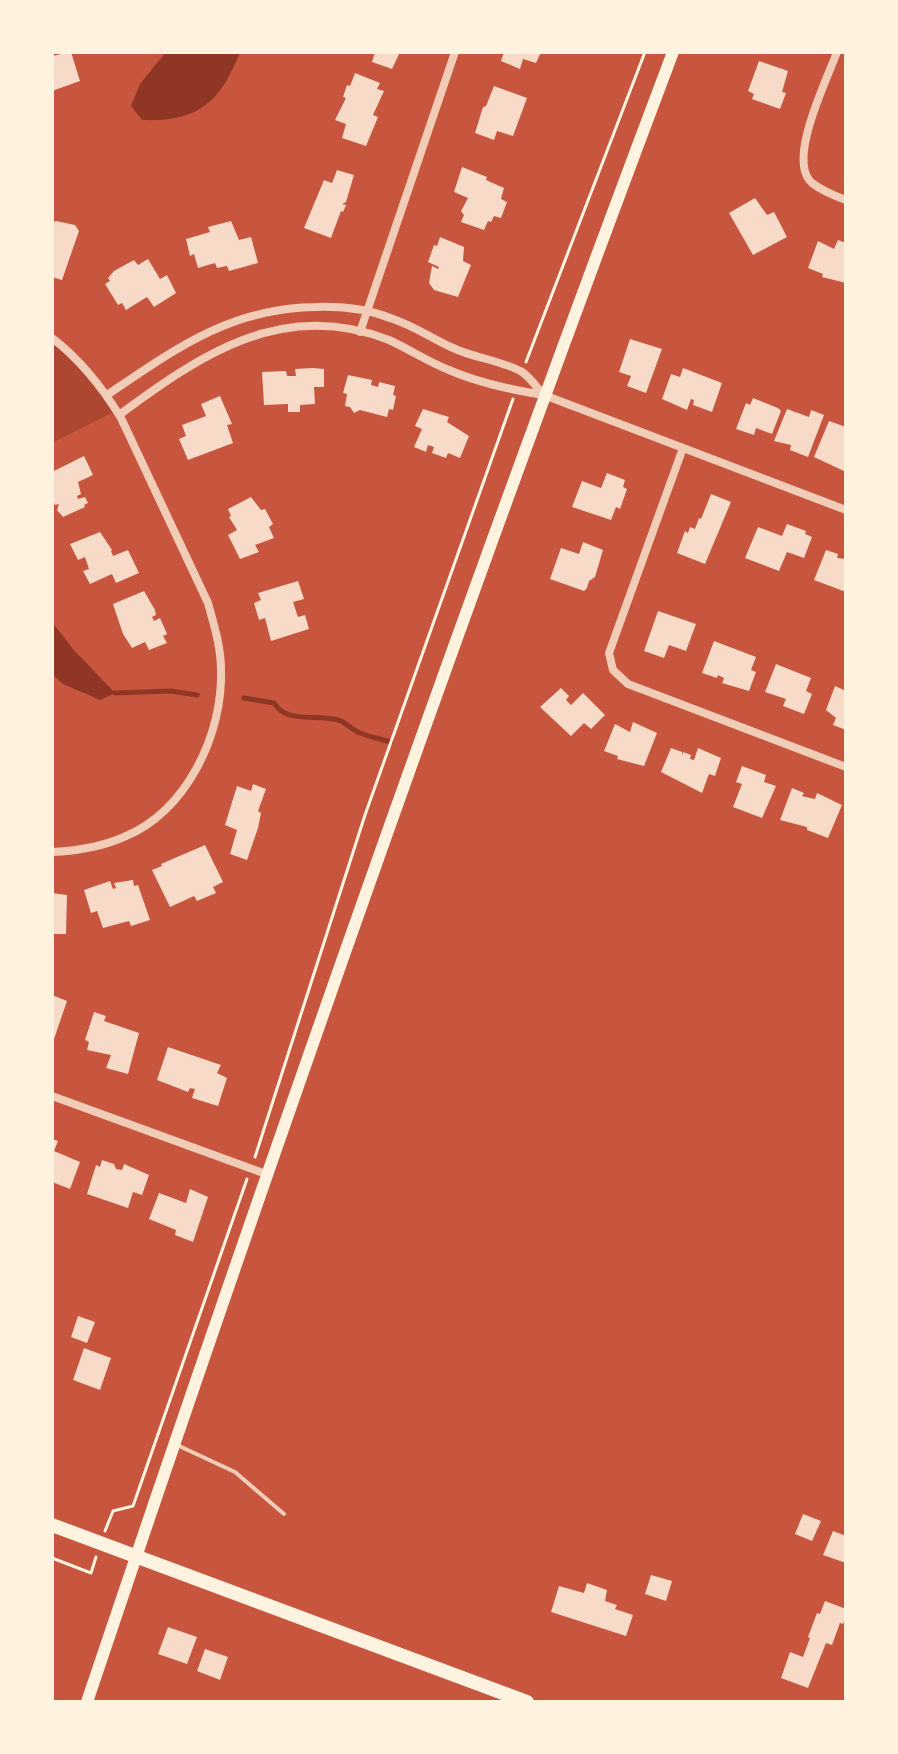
<!DOCTYPE html>
<style>
body{margin:0}
#map{position:relative;width:898px;height:1754px;overflow:hidden;background:#c8553d;font-family:"Varela Round",sans-serif}
canvas{display:block}
.frame{position:absolute;inset:0;border:54px solid #fff3e0;pointer-events:none}
</style>
<div id="map">
<canvas width="898" height="1754"></canvas>
<div class="frame"></div>
</div>
<script>
const c = document.querySelector('canvas').getContext('2d');
c.lineJoin = 'round';
function paint(path, color) { c.fillStyle = color; c.fill(path, 'evenodd'); }
function trace(path, color, width, dash) { c.strokeStyle = color; c.lineWidth = width; c.lineCap = dash ? 'butt' : 'round'; c.setLineDash(dash || []); c.stroke(path); }
paint(new Path2D(`
 M55,340L116,411L52,443V345Z`), '#ae4732');
paint(new Path2D(`
 M166,52H240C220,103 198,122 142,120L131,106L140,84Z
 M52,622L73,649L115,693L100,700L63,684L52,674Z`), '#8f3625');
trace(new Path2D(`
 M115,693L171,691L197,695
 M244,698L274,703C287,724 316,714 338,720C346,722 352,730 360,733C370,737 381,739 391,742`), '#8f3625', 5);
paint(new Path2D(`
 M71,52L80,81L52,91V56Z
 M375,52H400L392,69L372,62Z
 M504,52H541L536,63L523,59L520,69L501,61Z
 M759,61L788,71L782,92L786,93L780,109L752,99L754,94L748,91Z
 M355,73L380,83L377,89L384,91L373,115L378,117L366,146L342,138L346,124L335,120L346,98L343,97L347,85L350,86Z
 M494,86L527,98L513,136L497,131L494,140L475,133L483,107L486,106Z
 M462,167L487,177L486,180L504,188L501,199L507,202L501,218L494,216L491,222L488,221L484,230L461,222L464,215L461,211L468,198L454,192Z
 M337,170L354,175L346,202L342,204L346,205L343,212L341,211L331,238L304,228L324,180L332,183Z
 M755,198L767,215L774,212L787,237L753,255L729,213Z
 M56,221L75,225L79,231L62,280L52,277V223Z
 M231,221L239,240L251,237L258,263L229,271L227,266L217,268L215,263L198,268L194,254L190,256L186,239L210,232L208,227Z
 M440,237L464,247L463,261L471,265L458,297L434,290L429,283L432,266L438,269L439,267L428,262L434,245L437,246Z
 M838,240L846,243V283L822,277L823,274L808,268L818,241L834,249Z
 M148,259L160,279L167,275L176,293L154,307L147,297L126,310L122,303L118,305L105,284L110,281L108,278L114,271L134,260L138,265Z
 M630,339L662,349L646,393L627,386L631,376L619,372Z
 M313,368L324,369V387H314L315,404L300,405V412H288V404L264,405L262,372L286,371L287,376H296L295,369Z
 M683,368L722,383L712,412L693,405L694,400L691,399L687,410L662,399L671,374L680,377Z
 M348,375L372,380L371,385L378,387L379,382L395,386L393,395L396,396L393,410L389,409L387,417L360,410L354,413L350,407L345,406L347,394L343,393Z
 M220,396L232,424L227,425L233,443L188,460L179,439L186,436L182,425L206,416L201,404Z
 M753,398L778,408L781,411L772,434L756,428L754,435L736,429L746,403L750,405Z
 M423,409L449,417L447,422L469,436L460,458L448,453L446,458L432,453L434,447L428,445L426,452L414,447L422,429L415,426Z
 M787,409L809,417L811,410L824,415L808,457L790,450L791,445L774,441Z
 M829,421L846,427V472L814,457Z
 M84,456L93,475L78,482L81,494L77,496L78,499L85,497L88,503L84,505L85,507L63,517L57,510L59,504L55,505L52,499L54,471Z
 M607,473L625,480L623,487L627,489L620,509L616,507L611,520L572,507L582,481L601,488Z
 M711,494L731,502L705,564L677,553L685,531L688,533L690,527L695,529L699,518L701,519Z
 M251,497L261,510L265,509L273,524L269,527L274,538L255,545L259,552L240,559L228,535L237,530L229,517L231,516L228,509Z
 M787,524L806,531L805,534L812,537L804,558L787,552L779,571L745,558L758,527L782,536Z
 M100,532L112,550L111,551L113,556L128,550L139,573L116,583L112,574L90,584L83,571L89,569L85,557L78,560L70,544Z
 M583,542L603,550L595,577L589,581L587,588L584,591L550,579L561,548L579,554Z
 M826,550L838,554L837,558L846,559V592L814,580Z
 M298,581L304,599L293,602L298,617L305,615L309,629L271,641L265,618L259,620L254,603L261,600L258,593Z
 M144,591L155,610L156,615L152,617L154,621L160,618L167,634L163,636L167,643L149,650L145,642L132,648L123,634L113,604Z
 M658,611L696,624L686,651L669,645L664,658L644,651Z
 M714,641L756,657L751,670L756,672L749,691L722,683L724,678L718,675L717,678L702,673Z
 M776,664L811,678L806,691L812,694L804,714L783,706L786,699L765,692Z
 M835,686L846,691V730L833,725L836,718L826,710Z
 M561,688L569,696L566,700L571,705L583,693L605,715L591,729L584,723L571,736L540,707Z
 M633,722L657,733L644,766L617,759L618,756L604,751L615,724L630,732Z
 M671,748L682,752V756L683,752L691,755L690,759L694,760L698,748L721,758L715,776L709,774L702,793L661,772Z
 M742,766L766,775L764,782L776,786L762,818L733,807L742,784L736,782Z
 M253,784L266,789L258,811L261,813L258,828L247,860L230,854L237,830L225,825L237,786L251,791Z
 M792,788L804,793L802,796L806,797L815,799L817,793L842,805L828,838L807,830V827L780,820Z
 M205,845L223,882L213,887L216,893L197,901L194,896L170,907L152,870L162,866L161,864Z
 M133,880L134,886L138,885L150,920L131,926L129,921L103,928L97,911L91,913L84,890L110,881L113,889L116,888L114,883Z
 M52,893L67,895L66,934H52Z
 M52,995L67,1001L53,1042H52Z
 M94,1012L106,1016L104,1021L139,1033L128,1074L106,1068L111,1055L87,1050L89,1042L85,1040Z
 M168,1047L221,1065L217,1073L227,1078L218,1106L192,1098L195,1089L190,1088L188,1092L157,1080Z
 M52,1139L58,1141L54,1151L80,1162L70,1189L52,1182Z
 M102,1160L114,1164L116,1169L122,1170L124,1164L149,1175L142,1195L133,1192L128,1208L87,1194L96,1165L100,1167Z
 M190,1189L208,1197L193,1242L175,1235L176,1230L149,1219L159,1193L186,1203Z
 M78,1316L95,1322L87,1343L71,1337Z
 M84,1348L111,1358L100,1390L73,1380Z
 M803,1514L821,1521L812,1541L795,1534Z
 M833,1531L846,1536V1563L823,1555Z
 M651,1575L672,1581L666,1601L645,1594Z
 M587,1583L607,1590L605,1601L617,1605L615,1609L633,1615L626,1636L551,1612L559,1586L584,1593Z
 M825,1601L846,1609V1617L843,1624L840,1623L832,1645L826,1643L808,1688L781,1678L790,1652L803,1657L810,1638L808,1637L817,1613L820,1614Z
 M168,1627L197,1637L187,1664L158,1654Z
 M205,1649L228,1657L220,1680L197,1671Z`), '#f7dbc8');
trace(new Path2D(`
 M526,362L645,52
 M255,1157L365,815L513,399
 M105,1531L113,1511L133,1506L247,1179
 M52,1558L91,1573L96,1557`), '#fff3e0', 3);
trace(new Path2D(`
 M177,1445L235,1472L284,1514`), '#f1ccb7', 4);
trace(new Path2D(`
 M837,52C827,80 786,161 812,183C821,190 835,196 846,200
 M360,332L455,52
 M52,338C81,360 102,387 121,418L208,603C214,625 221,647 221,670C223,734 187,811 124,837C101,847 77,851 52,852
 M107,395C175,349 230,308 316,307C342,306 368,309 393,319C414,326 433,339 453,348C474,358 504,361 522,372C530,377 537,388 543,394
 M119,415C200,355 283,298 389,340C409,349 428,362 449,370C479,383 512,390 544,395L846,510
 M683,448L609,653L613,670L628,684L846,767
 M52,1096L266,1174`), '#f1ccb7', 8);
trace(new Path2D(`
 M87,1702C273,1149 467,598 673,52`), '#fff3e0', 12);
trace(new Path2D(`
 M52,1525L527,1702`), '#fff3e0', 14);
</script>
